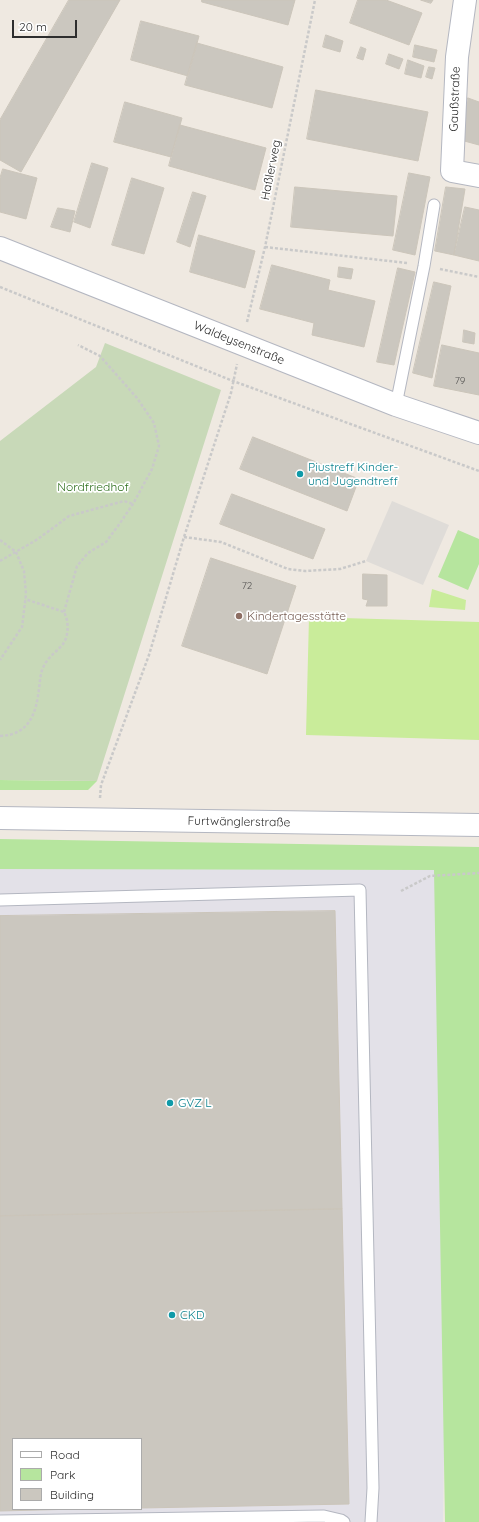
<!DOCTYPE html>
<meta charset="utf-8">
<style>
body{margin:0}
#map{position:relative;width:479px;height:1522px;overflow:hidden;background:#efe9e1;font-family:Quicksand,sans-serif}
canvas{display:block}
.legend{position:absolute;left:12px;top:1438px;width:130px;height:72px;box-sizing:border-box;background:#fff;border:1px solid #ababab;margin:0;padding:5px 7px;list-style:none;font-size:12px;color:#2e2e2e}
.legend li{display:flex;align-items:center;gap:8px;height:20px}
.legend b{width:20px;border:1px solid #ababab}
.scale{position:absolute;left:12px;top:20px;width:65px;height:18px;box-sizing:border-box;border:2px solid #2e2e2e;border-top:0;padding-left:5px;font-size:12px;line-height:14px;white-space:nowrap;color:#2e2e2e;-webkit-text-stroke:3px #fff;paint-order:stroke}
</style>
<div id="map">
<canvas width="479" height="1522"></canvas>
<ul class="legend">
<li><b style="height:5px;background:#fff"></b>Road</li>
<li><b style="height:11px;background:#b6e59e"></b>Park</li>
<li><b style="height:11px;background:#cbc7bf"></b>Building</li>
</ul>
<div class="scale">20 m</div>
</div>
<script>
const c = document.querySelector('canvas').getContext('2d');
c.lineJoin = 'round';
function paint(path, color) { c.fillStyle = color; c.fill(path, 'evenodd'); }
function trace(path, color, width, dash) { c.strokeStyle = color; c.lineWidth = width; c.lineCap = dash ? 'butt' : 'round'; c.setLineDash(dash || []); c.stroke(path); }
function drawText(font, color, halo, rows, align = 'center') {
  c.font = font + ' Quicksand,sans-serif'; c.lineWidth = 3.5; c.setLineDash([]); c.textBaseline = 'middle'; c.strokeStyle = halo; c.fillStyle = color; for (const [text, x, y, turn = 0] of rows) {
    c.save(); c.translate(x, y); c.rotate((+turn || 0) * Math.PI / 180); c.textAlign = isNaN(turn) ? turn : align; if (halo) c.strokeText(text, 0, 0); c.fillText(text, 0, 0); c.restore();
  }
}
paint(new Path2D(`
 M0,843L452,850L443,1522H0ZM13,1439H141V1509H13Z`), '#e3e1e8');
paint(new Path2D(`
 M458,530L479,539V564L468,590L438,577Z
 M0,780L97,781L88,790H0Z
 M0,839L479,847V1522H445L434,870L0,869Z`), '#b6e59e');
paint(new Path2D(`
 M105,343L221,390L97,781L0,780V441L96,367Z`), '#c8d9b8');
paint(new Path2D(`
 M432,589L466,600L465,610L429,607Z
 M309,617L479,622V740L306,735Z`), '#c9ec9a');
paint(new Path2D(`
 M392,501L449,525L423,585L366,561Z`), '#dfdcd8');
const building = new Path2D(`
 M69,0H120L21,172L0,160V120Z
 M202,0H295L288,25L202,2Z
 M358,0H386L422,13L409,45L350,23Z
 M421,0H433L431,3Z
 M141,21L199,36L188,76L131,60Z
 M326,35L343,41L340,52L323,47Z
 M197,43L283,67L272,108L185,85Z
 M415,45L437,50L434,62L413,57Z
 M361,47L366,49L363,60L357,58Z
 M389,54L403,59L399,69L386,64Z
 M408,60L424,66L421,78L405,74Z
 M429,67L435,68L432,79L426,77Z
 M316,90L428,112L418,161L307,139Z
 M468,98L479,102V145L457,139Z
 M125,102L182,118L171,157L114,142Z
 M180,125L266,148L255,190L169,166Z
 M92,163L108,168L90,228L74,222Z
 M3,169L37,178L26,219L0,212V178Z
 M409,173L430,177L415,255L393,250Z
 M132,178L164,188L144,254L112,245Z
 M295,187L397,196L393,236L291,227Z
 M446,187L465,189L454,255L435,251Z
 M193,192L206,196L190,247L177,242Z
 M465,207L479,210V261L454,255Z
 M58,208L75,211L70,232L51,227Z
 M199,235L255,251L245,288L190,272Z
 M272,265L330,280L328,290L375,301L364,347L312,335L314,323L260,309Z
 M339,267L353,269L351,279L338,277Z
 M398,268L415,272L394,365L377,362Z
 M434,282L451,286L432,378L413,373Z
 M464,330L475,333L474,344L463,342Z
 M442,345L479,353V395L434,386Z
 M253,437L359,479L347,511L240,469Z
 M232,494L325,529L313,559L220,524Z
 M211,558L296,586L267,674L182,646Z
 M363,574L387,575V606H366L368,600L363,599Z
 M335,911L342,1209L0,1216V916Z
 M342,1209L349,1504L141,1508V1439H13V1509H78L0,1511V1216Z`);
paint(building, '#cbc7bf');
trace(building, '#cbc5ba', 1);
const lane = new Path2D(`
 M396,405L424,266L434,205
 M0,900L360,890L373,1488L371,1522
 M0,1521L324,1516L341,1520L344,1522`);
const street = new Path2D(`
 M465,0L457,57L452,171L479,176`);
const secondary = new Path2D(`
 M0,248L396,405L479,433
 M0,818L479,825`);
trace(lane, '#b4b7c1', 13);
trace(street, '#b4b7c1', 24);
trace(secondary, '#b4b7c1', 24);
trace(new Path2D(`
 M265,247L407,263
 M440,269L479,277
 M0,287L233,381L479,471
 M247,322L265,247L315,0
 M184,537L221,542L288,569L305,571L340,569L366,561
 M0,540L16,552L24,571L26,594L22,627L0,660
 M0,561L38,539L69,516L124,501L133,504
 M64,612L77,566L88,553L106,542L118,526L133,504L152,469L159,446L154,423L137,398L100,356L78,345
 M0,736C29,735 36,714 39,689C40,682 40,674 43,668C47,657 56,653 63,644C69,635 69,621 64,612L25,599
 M100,798L101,785L149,655L184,537L231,393L237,364
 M401,891L430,876L479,873`), '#c9c9c9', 2.5, [3, 2]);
trace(lane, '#fff', 11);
trace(street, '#fff', 22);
trace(secondary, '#fff', 22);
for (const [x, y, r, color] of [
 [300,474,4,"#0f9aa8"],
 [239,616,4,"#8d6e63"],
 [170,1103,4,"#0f9aa8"],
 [172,1315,4,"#0f9aa8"]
]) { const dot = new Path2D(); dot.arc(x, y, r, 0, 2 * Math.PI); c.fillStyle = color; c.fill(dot); trace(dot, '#fff', 1.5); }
drawText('10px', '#555452', null, [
 ["79",460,381],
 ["72",247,586]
]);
drawText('12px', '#2e2e2e', '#fff', [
 ["Gaußstraße",455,99,-88],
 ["Haßlerweg",271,170,-79],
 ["Waldeysenstraße",239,343,22],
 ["Furtwänglerstraße",239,822,1]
]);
drawText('12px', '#0d838f', '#fff', [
 ["Piustreff Kinder-",308,467],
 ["und Jugendtreff",308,481],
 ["GVZ L",178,1103],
 ["CKD",180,1315]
], 'left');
drawText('12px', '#2c6e1b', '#fff', [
 ["Nordfriedhof",93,487]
]);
drawText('12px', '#785e54', '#fff', [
 ["Kindertagesstätte",247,616]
], 'left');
</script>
